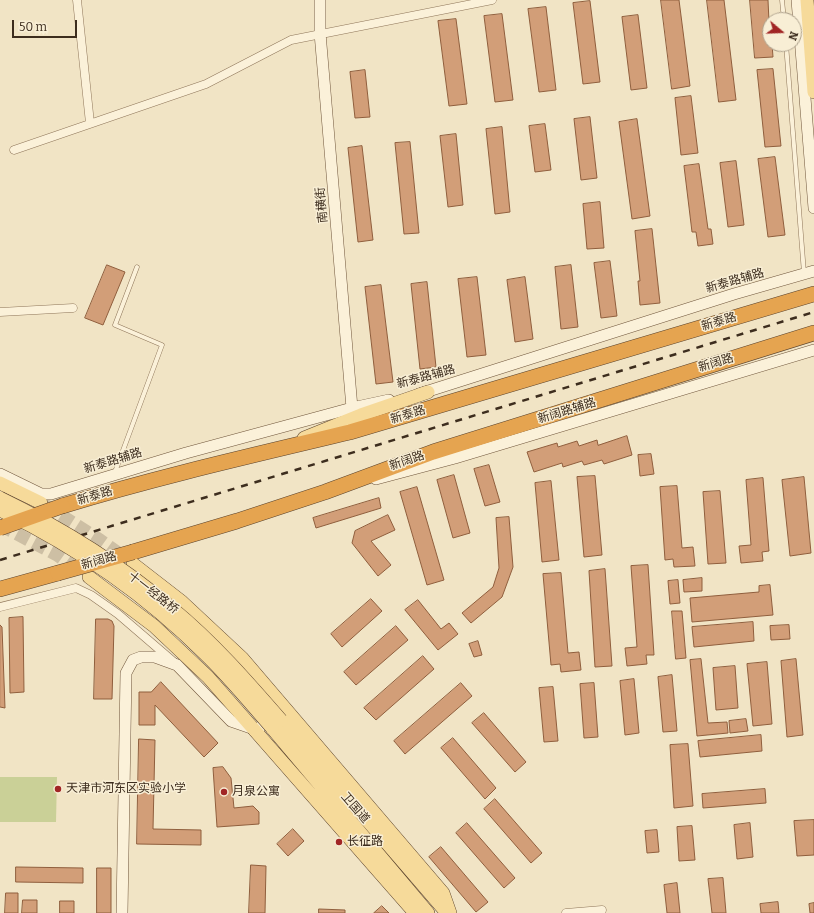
<!DOCTYPE html>
<meta charset="utf-8">
<style>
body{margin:0}
#map{position:relative;width:814px;height:913px;overflow:hidden;background:#f1e4c5;font-family:Bitter,serif}
canvas{display:block}
.north{position:absolute;left:762px;top:12px;width:40px;height:40px;box-sizing:border-box;background:#f8eed5;border:1px solid #ada18c;border-radius:50%;rotate:109deg;font-size:11px;font-weight:700;line-height:16px;text-align:center;color:#3d2d1e}
.north::after{content:'';display:block;margin:auto;width:14px;height:18px;background:#a12525;clip-path:polygon(50% 0,100% 100%,50% 72%,0 100%)}
.scale{position:absolute;left:12px;top:20px;width:65px;height:18px;box-sizing:border-box;border:2px solid #3d2d1e;border-top:0;padding-left:5px;font-size:12px;line-height:14px;white-space:nowrap;color:#3d2d1e;-webkit-text-stroke:3px #f8eed5;paint-order:stroke}
</style>
<div id="map">
<canvas width="814" height="913"></canvas>
<div class="north">N</div>
<div class="scale">50 m</div>
</div>
<script>
const c = document.querySelector('canvas').getContext('2d');
c.lineJoin = 'round';
function paint(path, color) { c.fillStyle = color; c.fill(path, 'evenodd'); }
function trace(path, color, width, dash) { c.strokeStyle = color; c.lineWidth = width; c.lineCap = dash ? 'butt' : 'round'; c.setLineDash(dash || []); c.stroke(path); }
function drawText(font, color, halo, rows, align = 'center') {
  c.font = font + ' Bitter,"Noto Sans SC",serif'; c.lineWidth = 3; c.setLineDash([]); c.textBaseline = 'middle'; c.strokeStyle = halo; c.fillStyle = color; for (const [text, x, y, turn = 0] of rows) {
    c.save(); c.translate(x, y); c.rotate((+turn || 0) * Math.PI / 180); c.textAlign = isNaN(turn) ? turn : align; if (halo) c.strokeText(text, 0, 0); c.fillText(text, 0, 0); c.restore();
  }
}
paint(new Path2D(`
 M0,777H57L56,822H0Z`), '#cad097');
const building = new Path2D(`
 M661,0H679L690,86L672,89Z
 M707,0H724L736,100L719,102Z
 M750,0H768L770,44H772L773,57L755,58Z
 M590,1L600,82L583,84L573,3Z
 M546,7L556,90L539,92L528,9Z
 M502,14L513,100L495,102L484,16Z
 M638,15L647,88L631,90L622,17Z
 M456,19L467,104L449,106L438,21Z
 M773,69L781,146L765,147L757,70Z
 M365,70L370,117L355,118L350,72Z
 M691,96L698,153L681,155L675,98Z
 M590,117L597,178L581,180L574,119Z
 M637,119L650,216L632,219L619,122Z
 M545,124L551,170L535,172L529,126Z
 M502,127L510,212L495,214L486,129Z
 M456,134L463,205L448,207L440,136Z
 M410,142L419,233L404,234L395,143Z
 M362,146L373,240L358,242L348,148Z
 M775,157L785,235L768,237L758,159Z
 M736,161L744,225L728,227L720,163Z
 M699,164L708,229H711L713,244L698,246L696,232H692L684,166Z
 M600,202L604,248L587,249L583,204Z
 M652,229L660,303L640,305L638,281H640L635,231Z
 M610,261L617,316L601,318L594,263Z
 M107,265L125,272L103,325L85,318Z
 M571,265L578,327L561,329L555,267Z
 M477,277L486,355L467,357L458,279Z
 M525,277L533,339L515,342L507,280Z
 M427,282L436,367L420,369L411,284Z
 M381,285L393,382L376,384L365,287Z
 M627,436L632,455L604,464L602,460L584,465L582,461L563,467L562,463L534,472L527,452L557,443L558,447L577,441L579,446L597,440L598,445Z
 M651,454L654,474L640,476L638,455Z
 M489,465L500,502L485,506L474,469Z
 M454,475L470,533L453,538L437,480Z
 M595,476L602,555L584,557L577,477Z
 M804,477L811,553L790,556L782,480Z
 M763,478L769,551L762,552L763,561L741,563L739,546L751,545L746,480Z
 M551,481L559,560L542,562L535,483Z
 M677,486L682,548L693,547L695,566L674,567L673,559L665,560L660,487Z
 M417,487L444,580L427,585L400,492Z
 M720,491L726,563L708,564L703,492Z
 M379,498L381,508L316,528L313,518Z
 M388,515L395,530L371,541L391,565L378,576L352,543L355,531Z
 M509,517L513,567L502,597L471,623L462,613L493,587L499,568L496,518Z
 M648,565L654,655H646L647,664L627,666L625,648L637,647L631,566Z
 M605,569L612,666L595,667L589,571Z
 M561,573L568,653L579,652L581,670L561,672L560,664L551,665L543,574Z
 M702,578V591L684,592L683,580Z
 M678,580L680,603L670,604L668,581Z
 M770,585L773,615L692,622L690,598L759,592V586Z
 M371,599L382,611L342,647L331,634Z
 M418,600L441,629L449,623L458,634L438,650L405,610Z
 M672,611H682L686,658L676,659Z
 M23,617L24,692L10,693L9,618Z
 M96,619H108L112,621L114,626L112,699H94Z
 M753,622L754,641L694,647L692,627Z
 M0,625L2,627L5,708L0,707Z
 M789,625L790,639L771,640L770,626Z
 M396,626L408,640L356,685L344,672Z
 M478,641L482,655L474,657L469,644Z
 M423,656L434,669L376,720L364,708Z
 M701,659L708,723L727,722L728,733L697,736L690,660Z
 M796,659L803,735L787,737L781,661Z
 M767,662L772,724L753,726L747,664Z
 M735,666L738,708L716,710L713,668Z
 M672,675L677,731L663,732L658,677Z
 M634,679L639,733L625,735L620,681Z
 M161,682L218,743L204,757L155,705V725H139V692H151Z
 M461,683L472,696L405,754L394,741Z
 M594,683L598,737L584,738L580,684Z
 M553,687L558,741L544,742L539,688Z
 M484,713L526,762L515,772L472,723Z
 M746,719L748,731L730,733L729,721Z
 M761,735L762,751L700,757L698,741Z
 M453,738L496,788L485,799L441,748Z
 M139,739L155,740L153,829L201,830V845L137,844Z
 M688,744L693,806L674,808L670,745Z
 M223,767L231,778L234,808L253,806L259,812V824L217,827L213,768Z
 M765,789L766,803L703,808L702,794Z
 M495,799L542,853L531,863L484,809Z
 M814,820V855L797,856L794,821Z
 M467,823L515,878L504,888L456,833Z
 M750,823L753,857L737,859L734,825Z
 M692,826L695,860L679,861L677,827Z
 M293,829L304,841L288,856L277,844Z
 M657,830L659,852L647,853L645,831Z
 M441,847L488,902L476,912L429,857Z
 M251,865L266,866L265,913H249Z
 M16,867L83,868V883L16,882Z
 M97,868H111V913H97Z
 M723,878L726,913H712L708,879Z
 M677,883L680,913H667L664,885Z
 M6,893H18V913H5Z
 M23,900H37V913H22Z
 M60,901H74V913H60Z
 M778,902L779,913H761L760,904Z
 M814,903V913H810L809,904Z
 M382,906L389,913H374Z
 M319,909L345,910V913H319Z`);
paint(building, '#d29e78');
trace(building, '#8f5e3d', 1);
trace(new Path2D(`
 M45,505L100,540L127,559
 M0,525L57,555L81,572`), '#cdbfa4', 13, [13, 6]);
const lane = new Path2D(`
 M782,0L784,20
 M786,44L804,273
 M115,472L162,345L115,325L137,267`);
const street = new Path2D(`
 M77,0L90,123
 M14,150L206,84L291,40L492,0
 M0,312L73,308
 M0,607L76,588L91,595L118,614L175,663
 M566,913L602,910`);
const secondary = new Path2D(`
 M320,0V33L352,408
 M797,0L814,208
 M419,394L734,294L814,271
 M0,474L41,494H51L186,453L352,408L389,400
 M376,479L455,458L814,350
 M122,913L126,673L133,660L141,657H155L177,665L231,721L257,730L272,716`);
const primary = new Path2D(`
 M807,0L814,92
 M304,438L361,415L428,392
 M0,483L41,503
 M133,564L182,602L242,658L443,893L450,913
 M89,577L154,626L208,677L415,913
 M281,720L447,913
 M272,728L428,913`);
const highway = new Path2D(`
 M62,506C157,477 254,455 350,432L814,294
 M133,552L237,521L325,492L433,452L814,333
 M0,589L58,573`);
trace(lane, '#8e7559', 5);
trace(street, '#8e7559', 9);
trace(secondary, '#70563c', 12);
trace(primary, '#5b432d', 14);
trace(highway, '#5b432d', 16);
trace(lane, '#fbf1d9', 4);
trace(street, '#fbf1d9', 8);
trace(secondary, '#fbf1d9', 11);
trace(primary, '#f6da9a', 13);
trace(highway, '#e5a450', 15);
trace(new Path2D(`
 M0,560L814,312`), '#3d2d1e', 2.5, [7, 7]);
const primaryBridge = new Path2D(`
 M0,498C62,528 120,564 173,609C213,642 247,681 281,720
 M0,510C75,546 146,595 205,654C229,677 250,703 272,728`);
const highwayBridge = new Path2D(`
 M0,528L62,506
 M58,573L133,552`);
trace(primaryBridge, '#5b432d', 14, []);
trace(highwayBridge, '#5b432d', 16, []);
trace(primaryBridge, '#f6da9a', 13);
trace(highwayBridge, '#e5a450', 15);
for (const [x, y, r, color] of [
 [58,789,4,"#a12525"],
 [224,792,4,"#a12525"],
 [339,842,4,"#a12525"]
]) { const dot = new Path2D(); dot.arc(x, y, r, 0, 2 * Math.PI); c.fillStyle = color; c.fill(dot); trace(dot, '#f8eed5', 1.5); }
drawText('12px', '#3d2d1e', '#f8eed5', [
 ["南横街",322,205,-95],
 ["新泰路辅路",735,281,-16],
 ["新泰路",719,322,-17],
 ["新阔路",716,363,-17],
 ["新泰路辅路",426,377,-15],
 ["新阔路辅路",567,411,-17],
 ["新泰路",408,415,-17],
 ["新泰路辅路",113,461,-17],
 ["新阔路",407,461,-19],
 ["新泰路",95,496,-17],
 ["新阔路",99,561,-16],
 ["十一经路桥",153,593,38],
 ["卫国道",355,808,49]
]);
drawText('12px', '#3d2d1e', '#f8eed5', [
 ["天津市河东区实验小学",66,789],
 ["月泉公寓",232,792],
 ["长征路",347,842]
], 'left');
</script>
